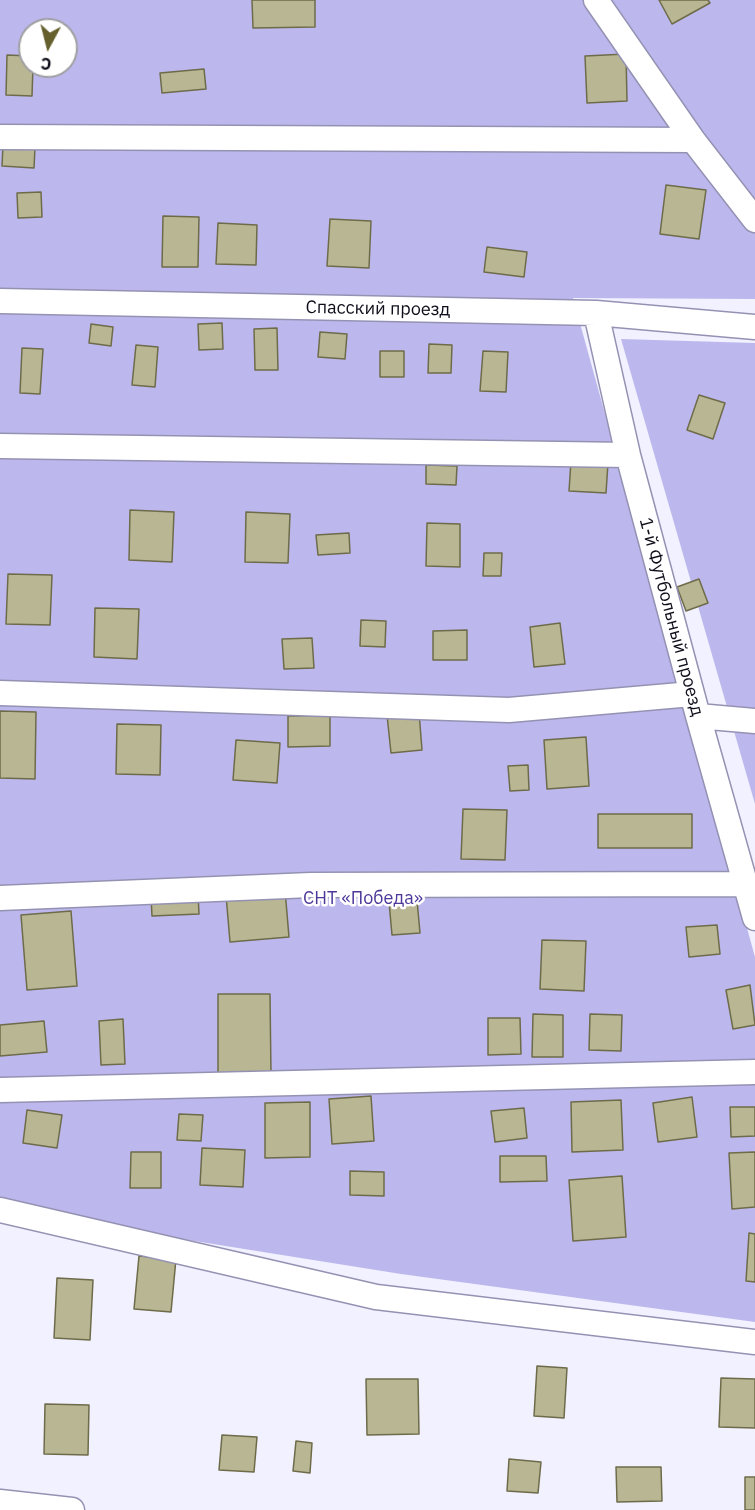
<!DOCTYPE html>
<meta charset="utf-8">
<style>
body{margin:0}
#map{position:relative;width:755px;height:1510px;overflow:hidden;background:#f1f1ff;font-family:"IBM Plex Sans",sans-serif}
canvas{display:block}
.north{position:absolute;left:18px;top:18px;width:60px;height:60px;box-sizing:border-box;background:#fff;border:2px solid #9f9fa3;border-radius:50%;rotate:187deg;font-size:16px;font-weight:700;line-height:24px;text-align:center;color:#0f0e1a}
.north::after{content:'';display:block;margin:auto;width:21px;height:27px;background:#65602d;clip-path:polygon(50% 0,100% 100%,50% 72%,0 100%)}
</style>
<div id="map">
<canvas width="755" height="1510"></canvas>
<div class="north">С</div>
</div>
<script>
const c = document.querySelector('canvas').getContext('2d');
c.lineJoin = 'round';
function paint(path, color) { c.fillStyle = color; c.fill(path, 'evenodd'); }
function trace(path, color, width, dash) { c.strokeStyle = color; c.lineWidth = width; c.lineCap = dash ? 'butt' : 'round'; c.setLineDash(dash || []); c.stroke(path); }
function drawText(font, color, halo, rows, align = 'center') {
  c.font = font + ' "IBM Plex Sans",sans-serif'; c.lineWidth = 5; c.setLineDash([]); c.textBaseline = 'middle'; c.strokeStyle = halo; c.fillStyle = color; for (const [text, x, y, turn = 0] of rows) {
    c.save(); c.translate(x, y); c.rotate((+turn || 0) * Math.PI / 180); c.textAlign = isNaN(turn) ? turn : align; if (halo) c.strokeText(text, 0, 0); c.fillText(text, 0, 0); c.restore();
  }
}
paint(new Path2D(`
 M0,0H755V299L573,298L755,957V1322L401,1274L0,1210ZM30,30H66V66H30Z
 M621,339L755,343V804Z`), '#bcb8ed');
const building = new Path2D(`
 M252,0H315V27L253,28Z
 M659,0H708L710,3L672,24Z
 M626,54L627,101L587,103L585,56Z
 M7,55L30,56V66H33L32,96L6,95Z
 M204,69L206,89L162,93L160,73Z
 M3,145L35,147L34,168L2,166Z
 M666,185L706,190L699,239L660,234Z
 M41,192L42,217L18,218L17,193Z
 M163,216L199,217L198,267H162Z
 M330,219L371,221L369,268L327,266Z
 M218,223L257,225L256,265L216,264Z
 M487,247L527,252L524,277L484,272Z
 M222,323L223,349L199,350L198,324Z
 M91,324L113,327L111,346L89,343Z
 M277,328L278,370H255L254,329Z
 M320,332L347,334L345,359L318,357Z
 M429,344L452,345L451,373H428Z
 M136,345L158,347L155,387L132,385Z
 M22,348L43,349L40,394L20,393Z
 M380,351H404V377H380Z
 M483,351L508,352L506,392L480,391Z
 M699,395L725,403L713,439L687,430Z
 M571,461L608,463L606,493L569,491Z
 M426,465L457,466L456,485L426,484Z
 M130,510L174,512L172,562L129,560Z
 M246,512L290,514L288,563L245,562Z
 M427,523L460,524V567L426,566Z
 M349,533L350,553L318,555L316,535Z
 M484,553H502L501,576H483Z
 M8,574L52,575L50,625L6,624Z
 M699,579L708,603L686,611L677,587Z
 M95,608L139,609L137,659L94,657Z
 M361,620L386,621L385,647L360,646Z
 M560,623L565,664L534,667L530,627Z
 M467,630V660H433V631Z
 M312,638L314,668L284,669L282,639Z
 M0,711L36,712L35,779L0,778Z
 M419,712L422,750L391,753L387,715Z
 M330,715V746L288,747V716Z
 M117,724L161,725L160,775L116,774Z
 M586,737L589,786L547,789L544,740Z
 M236,740L280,743L277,783L233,780Z
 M528,765L529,790L510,791L508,766Z
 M463,809L507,810L505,860L461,859Z
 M598,814H692V848H598Z
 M285,890L289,937L230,942L226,895Z
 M198,894L199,914L152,916L151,897Z
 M417,900L420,933L392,935L389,902Z
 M71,911L77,986L27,990L21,915Z
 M717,925L720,954L689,957L686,927Z
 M542,940L586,941L584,991L540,989Z
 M750,985L755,1025L733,1029L726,990Z
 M218,994H270L271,1075H218Z
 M533,1014L563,1015V1057H532Z
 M590,1014L622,1015L621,1051L589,1050Z
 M488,1018H520L521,1054L488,1055Z
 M123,1019L125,1064L101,1065L99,1021Z
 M44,1021L47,1052L0,1056V1025Z
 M371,1096L374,1141L332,1144L329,1099Z
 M692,1097L697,1137L658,1142L653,1103Z
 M621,1100L623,1150L572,1152L571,1102Z
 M310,1102V1157L265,1158V1103Z
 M730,1107H755V1136L731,1137Z
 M524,1108L527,1138L495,1142L491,1111Z
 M27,1110L62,1115L57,1148L23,1143Z
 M179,1114L203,1115L201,1141L177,1140Z
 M202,1148L245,1150L243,1187L200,1185Z
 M131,1152H161V1188H130Z
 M755,1152V1207L732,1209L729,1153Z
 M500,1156H546L547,1181L500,1182Z
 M350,1171L384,1172V1196L350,1195Z
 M622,1176L626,1237L573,1241L569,1180Z
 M749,1233L755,1234V1282L746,1281Z
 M139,1256L176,1259L171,1312L134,1309Z
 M57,1278L93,1280L90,1340L54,1338Z
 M537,1366L567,1368L564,1418L534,1416Z
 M721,1378L755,1379V1428L719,1427Z
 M366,1379H418L419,1434L367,1435Z
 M45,1404L89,1405L88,1455L44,1454Z
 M222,1435L257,1437L254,1472L219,1470Z
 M296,1441L312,1443L310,1473L293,1471Z
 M509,1459L541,1462L538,1493L507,1491Z
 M616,1467H661L662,1501L617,1502Z
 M745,1477H755V1510H745Z`);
paint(building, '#b8b693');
trace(building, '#6e6b4a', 1.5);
const minor = new Path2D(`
 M596,0L693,140L755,220
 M0,137L693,140
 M0,301L596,313L755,327
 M596,313L628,455L698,716L755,918
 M0,446L628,455
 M0,693L509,710L692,694
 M698,716L755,721
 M0,898L311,885L746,884
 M0,1090L755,1072
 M0,1210L376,1297L755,1342
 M0,1502L72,1510`);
trace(minor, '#9492b3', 27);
trace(minor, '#fff', 24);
drawText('18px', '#0f0e1a', '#fff', [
 ["Спасский проезд",378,309,1],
 ["1-й Футбольный проезд",671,617,75]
]);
drawText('18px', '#4d3899', '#fff', [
 ["СНТ «Победа»",363,899]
]);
</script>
